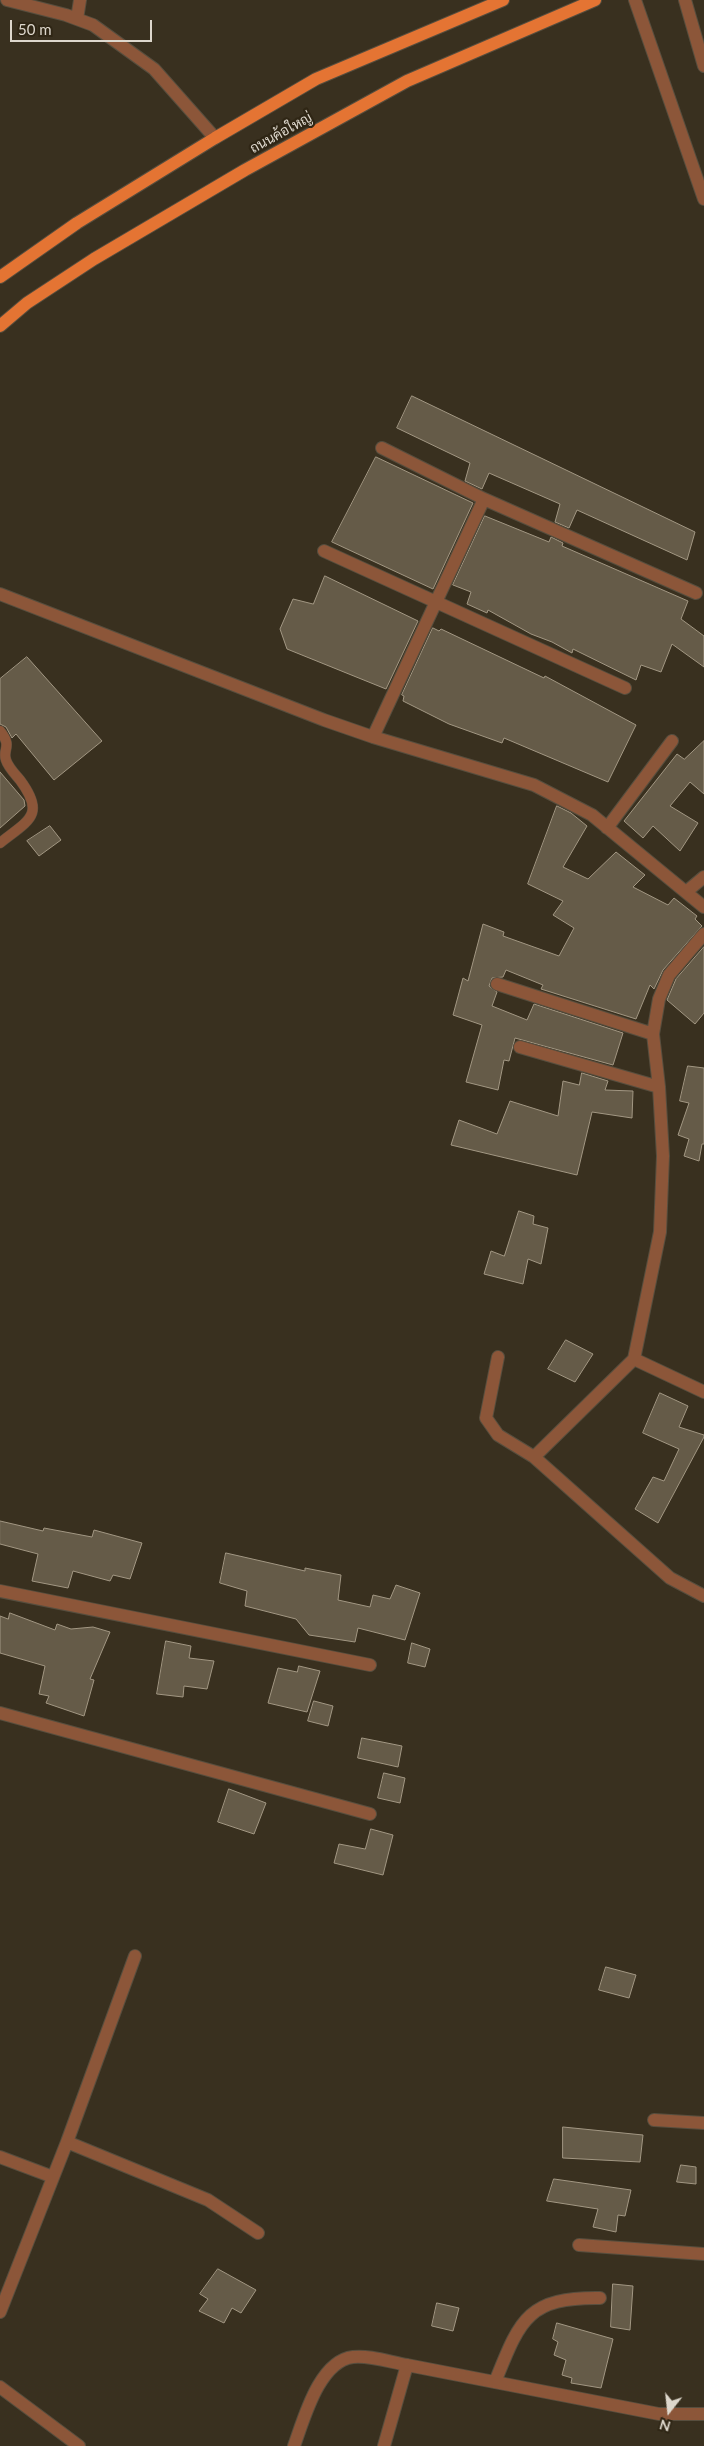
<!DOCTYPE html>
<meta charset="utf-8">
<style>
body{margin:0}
#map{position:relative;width:704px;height:2446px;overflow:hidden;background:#39301f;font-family:Lato,sans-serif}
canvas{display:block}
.north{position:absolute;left:644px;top:2386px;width:50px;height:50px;-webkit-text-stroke:4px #2f2615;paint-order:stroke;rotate:196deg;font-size:14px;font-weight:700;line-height:20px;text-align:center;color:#ddd7cc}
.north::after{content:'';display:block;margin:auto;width:18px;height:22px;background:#ddd7cc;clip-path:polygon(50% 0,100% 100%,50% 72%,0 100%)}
.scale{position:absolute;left:10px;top:20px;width:142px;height:22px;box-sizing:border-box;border:2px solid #ddd7cc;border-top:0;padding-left:6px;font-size:15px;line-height:18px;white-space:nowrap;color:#ddd7cc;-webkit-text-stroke:4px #2f2615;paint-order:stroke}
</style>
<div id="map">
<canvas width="704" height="2446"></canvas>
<div class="north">N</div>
<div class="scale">50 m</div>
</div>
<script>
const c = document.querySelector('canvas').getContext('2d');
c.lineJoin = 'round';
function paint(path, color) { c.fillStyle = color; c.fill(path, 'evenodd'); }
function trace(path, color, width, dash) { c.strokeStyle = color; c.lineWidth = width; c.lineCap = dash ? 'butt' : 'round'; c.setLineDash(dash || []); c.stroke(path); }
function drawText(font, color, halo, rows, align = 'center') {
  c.font = font + ' Lato,Sarabun,sans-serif'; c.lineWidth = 4.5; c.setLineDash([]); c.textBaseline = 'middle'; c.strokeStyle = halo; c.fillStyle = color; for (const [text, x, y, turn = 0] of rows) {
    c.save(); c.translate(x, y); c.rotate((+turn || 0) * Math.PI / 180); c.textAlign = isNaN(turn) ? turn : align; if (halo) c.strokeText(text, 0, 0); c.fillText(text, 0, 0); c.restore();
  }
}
const building = new Path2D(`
 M412,396L695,532L687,560L577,510L569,528L555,522L560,504L489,473L482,489L465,481L470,463L397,428Z
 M376,457L473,503L433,589L332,542Z
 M485,516L549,542L551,537L563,543L562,546L688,601L681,619L704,636V667L672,644L661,672L641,665L636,680L573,649L572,653L552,642L531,634L488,610L487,613L467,604L471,592L453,585Z
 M325,576L418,621L386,689L287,649L280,629L293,599L313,604Z
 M433,628L439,631L441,629L544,678L545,676L636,725L608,782L504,738L502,743L449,724L403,701L404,696L402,695Z
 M27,657L102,741L54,780L16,734L12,738L6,727L0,724V679Z
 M704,741V794L690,782L670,806L698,823L680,851L653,826L643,838L624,821L677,754L684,759Z
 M0,772L24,800L25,806L0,828Z
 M557,806L571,813L587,826L563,867L588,879L616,852L645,875L633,887L668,905L674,898L697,916L695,919L702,926L663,970L654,989L650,985L636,1019L541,989L543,985L506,970L503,977L492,978L489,986L497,992L492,1006L527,1020L534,1004L623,1033L613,1065L515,1038L509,1061L504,1060L498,1090L466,1082L482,1025L453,1015L463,978L468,981L483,924L504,932L503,936L559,956L574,928L553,915L563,901L528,884Z
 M50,826L61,840L39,856L27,841Z
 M704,947V1013L695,1024L667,1000L676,979Z
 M688,1066L704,1068V1144H702L699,1161L684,1156L689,1139L678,1135L689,1103L680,1101Z
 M582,1073L608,1081L605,1090L633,1091L632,1118L592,1112L577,1175L451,1145L459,1120L497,1134L510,1101L558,1116L563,1081L579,1085Z
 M519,1211L534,1216L533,1224L548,1228L541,1264L528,1259L523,1284L484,1274L491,1251L504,1256Z
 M566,1340L593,1354L575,1382L548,1369Z
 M660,1393L688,1406L679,1427L704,1435V1437L658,1523L635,1509L653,1477L664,1481L679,1449L643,1433Z
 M0,1521L43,1531L44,1528L92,1537L94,1530L142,1543L130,1579L113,1575L110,1581L73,1571L68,1588L32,1581L38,1554L0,1544Z
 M226,1553L305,1571V1568L341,1575L338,1600L370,1607L373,1595L390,1599L396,1585L420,1593L405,1640L358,1628L355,1642L309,1635L296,1619L245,1606L247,1591L220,1583Z
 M10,1613L55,1630L57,1624L71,1629L93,1627L110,1632L90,1679L94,1680L84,1716L46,1703L49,1696L39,1694L45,1666L0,1653V1616L8,1619Z
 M166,1641L191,1646L189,1658L214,1661L207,1689L184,1686L183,1697L157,1694Z
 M412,1643L430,1649L425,1667L408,1663Z
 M299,1666L320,1671L307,1712L268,1703L278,1668L297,1672Z
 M314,1701L333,1706L328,1726L308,1721Z
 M362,1738L402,1746L398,1767L358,1758Z
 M384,1773L405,1778L400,1803L378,1798Z
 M229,1789L266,1803L254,1834L218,1822Z
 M371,1829L393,1835L383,1875L334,1863L339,1844L365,1849Z
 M606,1967L636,1975L629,1998L599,1990Z
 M563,2127L643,2135L640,2162L563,2158Z
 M681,2165L696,2167V2184L677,2182Z
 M554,2179L631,2190L625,2216L618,2215L616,2232L593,2227L598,2209L547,2201Z
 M218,2269L256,2290L241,2313L232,2308L224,2323L199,2311L208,2299L200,2294Z
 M613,2284L633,2286L630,2330L611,2327Z
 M437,2303L459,2308L453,2331L432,2326Z
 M557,2323L613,2339L601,2388L571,2383L572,2378L562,2375L566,2360L554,2355L558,2342L553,2339Z`);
paint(building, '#655b48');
trace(building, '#a29783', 1);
const service = new Path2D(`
 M0,731C13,747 2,749 6,760C8,767 15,774 20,780C46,815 29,820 0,843`);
const minor = new Path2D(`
 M7,0L66,15L93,25L154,69L215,138
 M635,0L704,199
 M685,0L704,66
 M77,19L80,0
 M382,448L484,499L696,593
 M324,551L625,688
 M0,594L324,720L373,737L534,785L592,815L704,907
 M373,737L484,499
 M607,828L672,741
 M686,892L704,877
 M704,934L669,975L659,999L653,1034L659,1087L663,1156L660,1232L634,1359L704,1392
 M497,984L653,1034
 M520,1047L659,1087
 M498,1357L486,1418L498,1435L534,1457L670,1578L704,1596
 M534,1457L634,1359
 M0,1591L370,1665
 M0,1713L370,1814
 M654,2120L704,2123
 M67,2142L208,2200L258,2233
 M0,2157L53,2177
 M579,2245L704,2254
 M0,2312L67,2142L135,1956
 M495,2382C520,2320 527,2297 600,2298
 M0,2387L79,2446
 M294,2446C304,2419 319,2361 353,2357C369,2355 390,2362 407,2365
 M384,2446L407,2365L659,2414H704`);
const primary = new Path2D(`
 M0,277L77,223L215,138L316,79L503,0
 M0,326L27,303L94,259L245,170L407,81L595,0`);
trace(service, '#574e3e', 11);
trace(minor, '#574e3e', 14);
trace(primary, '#574e3e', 14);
trace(service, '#8c5639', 10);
trace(minor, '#8c5639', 12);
trace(primary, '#e47433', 12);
drawText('14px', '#ddd7cc', '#2f2615', [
 ["ถนนค้อใหญ่",281,133,-29]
]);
</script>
